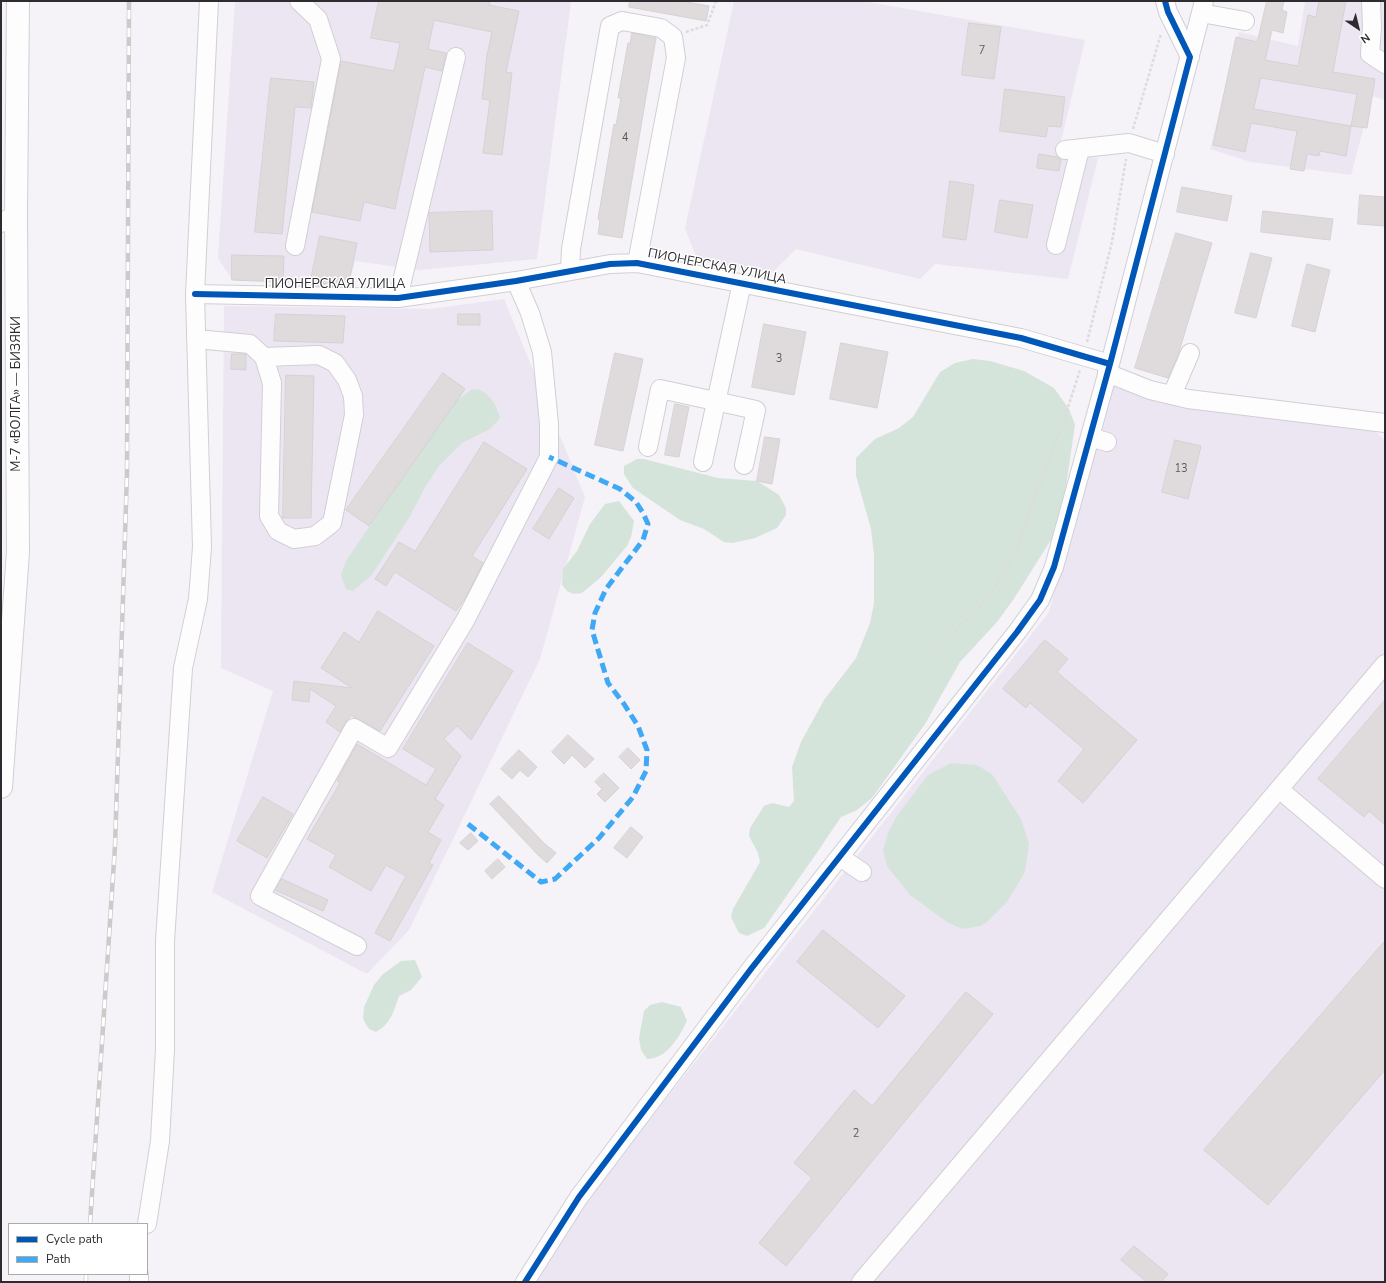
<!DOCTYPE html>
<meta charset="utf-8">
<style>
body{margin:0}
#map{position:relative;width:1386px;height:1283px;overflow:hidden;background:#f5f2f8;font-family:"Nunito Sans",sans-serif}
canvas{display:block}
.frame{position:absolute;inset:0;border:2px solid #2e2c30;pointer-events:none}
.legend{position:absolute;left:8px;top:1223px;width:140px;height:52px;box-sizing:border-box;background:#fff;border:1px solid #ababac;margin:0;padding:5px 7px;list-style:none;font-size:12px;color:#2e2c30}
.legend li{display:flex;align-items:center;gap:8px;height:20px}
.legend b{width:20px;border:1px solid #ababac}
.north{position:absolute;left:1338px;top:8px;width:40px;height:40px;-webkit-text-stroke:3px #fff;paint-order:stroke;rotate:145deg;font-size:11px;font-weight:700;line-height:16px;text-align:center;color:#2e2c30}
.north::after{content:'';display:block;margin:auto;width:14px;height:18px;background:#2e2c30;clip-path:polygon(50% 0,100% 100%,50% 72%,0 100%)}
</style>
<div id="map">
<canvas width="1386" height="1283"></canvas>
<div class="frame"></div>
<ul class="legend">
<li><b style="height:5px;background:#0057b8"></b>Cycle path</li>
<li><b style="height:5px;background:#3fa9f5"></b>Path</li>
</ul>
<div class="north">N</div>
</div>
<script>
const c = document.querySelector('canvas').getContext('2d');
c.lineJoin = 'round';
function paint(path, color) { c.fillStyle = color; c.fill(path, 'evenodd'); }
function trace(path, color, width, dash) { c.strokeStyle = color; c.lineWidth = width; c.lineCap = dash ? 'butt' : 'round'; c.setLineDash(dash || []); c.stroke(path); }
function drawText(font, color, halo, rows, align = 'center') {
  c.font = font + ' "Nunito Sans",sans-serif'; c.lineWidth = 3; c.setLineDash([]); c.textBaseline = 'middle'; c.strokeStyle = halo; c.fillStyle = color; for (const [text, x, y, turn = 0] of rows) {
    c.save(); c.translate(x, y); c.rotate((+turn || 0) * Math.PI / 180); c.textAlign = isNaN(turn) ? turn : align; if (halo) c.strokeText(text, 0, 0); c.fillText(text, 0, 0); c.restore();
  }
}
paint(new Path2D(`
 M235,1L571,2L537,259L419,270L355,261L347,293L283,282L232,280L218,258Z
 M734,1H862L1085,40L1058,154L1098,158L1068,279L935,264L920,279L796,249L772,273L698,261L685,228Z
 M1305,1H1385V100L1372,96L1351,175L1251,162L1210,149L1239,32L1298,46Z
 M504,299L585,497L540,659L409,930L367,974L212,892L273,691L221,668L224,306L430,309Z
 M1109,375L1256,406L1357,413L1385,441V1282H522L1049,612Z`), '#ece6f3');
paint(new Path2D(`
 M973,359L990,361L1024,371L1054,388L1069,409L1075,425L1063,506L1056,532L1013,600L997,622L960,662L925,724L872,798L857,810L841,817L816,854L764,928L747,936L739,933L731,917L733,909L760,862L758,853L749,836L750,828L764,806L772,803L789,807L794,801L792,767L801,742L824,700L856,658L870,623L874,603V555L871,529L856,476V458L875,439L899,428L913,417L940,372L955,363Z
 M478,389C491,394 496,405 500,418L490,429L462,443L439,466L425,487L409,518L371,576L353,591L346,589L341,575L346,561L452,404L471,390Z
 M637,459H644L718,478L757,481L779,495L786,508V515L777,528L755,538L732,543L724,542L704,529L680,520L633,488L624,474V466Z
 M619,501L634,521L631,537L627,546L601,577L582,593L574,594L567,591L562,585L563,569L577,551L590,524L605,504Z
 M951,763L977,765L992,774L1021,819L1029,844L1025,872L1007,902L988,921L981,926L962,929L947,922L910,895L887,866L883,850L888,833L896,817L928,775Z
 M415,960L422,977L411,990L399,996C394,1011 390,1025 376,1032L369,1029L363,1019L364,1007L374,985L383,974L401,961Z
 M662,1002L681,1007L687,1021C679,1037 667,1059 647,1059L641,1050L639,1038L644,1011L650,1005Z`), '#d5e4da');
const building = new Path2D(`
 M379,1H490L489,5L519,11L506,72L512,73L502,155L483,153L490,100L482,99L487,55L492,32L434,20L428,49L446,53L442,71L425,67L395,209L364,202L360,221L312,212L341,61L394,71L400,43L371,38Z
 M630,1H680L709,6L706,21L629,7Z
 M1267,1H1284L1282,10L1287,12L1283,33L1272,30L1265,60L1298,66L1308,15L1316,17L1319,1H1346L1333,72L1375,79L1367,128L1351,126L1346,156L1320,151L1319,156L1307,154L1304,171L1290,169L1297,131L1251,123L1245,152L1213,145L1236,37L1257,42ZM1261,78L1357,94L1351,126L1254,109Z
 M969,23L1001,27L994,79L962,75Z
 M632,33L656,38L622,238L598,234L600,220L598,219L614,124L616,125L621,98H618L628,43H630Z
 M271,78L314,82L311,108L295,107L282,234L255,232Z
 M1005,89L1065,97L1061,127L1048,126L1046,137L1000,131Z
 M1039,154L1057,157L1061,160L1059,171L1037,168Z
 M950,181L974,185L966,240L943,237Z
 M1182,187L1232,196L1227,221L1177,212Z
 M1360,195L1385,197V226L1358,224Z
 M1000,200L1033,205L1027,238L995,232Z
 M492,211L493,250L430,252L429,213Z
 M1263,211L1333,219L1330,240L1261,232Z
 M1176,233L1212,243L1178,355L1168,378L1135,368Z
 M320,236L357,243L348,287L319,286L310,284Z
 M1251,253L1272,258L1256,318L1235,313Z
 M232,255L284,256L283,282L232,280Z
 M1307,264L1330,270L1315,332L1292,326Z
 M276,314L345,316L343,343L274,341Z
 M458,314H480V325H458Z
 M764,324L806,332L794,395L752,387Z
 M841,343L888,352L877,408L830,399Z
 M615,353L643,359L623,451L595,445Z
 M232,354H246V370L231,369Z
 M443,373L465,389L369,526L346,510Z
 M286,375L314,376L311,518H283Z
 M675,404L689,407L679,457L665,455Z
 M765,437L780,439L772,484L757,481Z
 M1175,440L1201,446L1188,499L1162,492Z
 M484,442L527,469L472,556L483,563L467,595L456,611L395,572L386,586L375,579L399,542L415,551Z
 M559,488L574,498L549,539L533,529Z
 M378,611L434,646L380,731L351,715L340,732L326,722L336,706L310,689L309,702L292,700L294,681L352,688L321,668L344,632L359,642Z
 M1045,640L1068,659L1057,672L1137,740L1083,803L1058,781L1084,749L1030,703L1026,708L1003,689Z
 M468,643L513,671L471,740L457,726L444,739L461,756L435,799L444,805L428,832L441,840L429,863L433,865L390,941L375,933L406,876L386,865L371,891L329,867L336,855L307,839L340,783L337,781L357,744L426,785L436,769L403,749Z
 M1385,700V825L1369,811L1364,817L1318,779Z
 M568,735L594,759L585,768L572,755L564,764L552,752Z
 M628,748L640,760L631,769L619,757Z
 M519,750L537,767L528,777L520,770L512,779L501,769Z
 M604,773L619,788L605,802L597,794L602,789L595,782Z
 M499,796L544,843L556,853L547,863L538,855L490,804Z
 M263,797L293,814L267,858L237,841Z
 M631,827L643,837L627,858L614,848Z
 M471,833L478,841L468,850L460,843Z
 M498,859L505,867L492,879L485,871Z
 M282,879L328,900L323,911L275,890Z
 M823,930L905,996L878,1028L797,962Z
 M1385,941V1070L1268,1205L1204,1150Z
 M966,992L993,1014L786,1266L759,1243L812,1178L794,1163L854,1090L872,1106Z
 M1134,1246L1168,1274L1161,1282H1147L1121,1260Z`);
paint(building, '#dfdbdd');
trace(building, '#d5d2d3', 1);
const minor = new Path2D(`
 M1165,1L1168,12L1190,57
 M1371,1L1372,27L1370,54L1385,64
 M1201,13L1245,21
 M1065,150L1129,143L1165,154
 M1,223L16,214
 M1056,245L1080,149
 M295,246L331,59L318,19L299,1
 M570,271L571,249L610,26L622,21L661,28L673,37L676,58L637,263
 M195,294L398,298L516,281L610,264L637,263L1021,338L1110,364
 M398,298L456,57
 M196,339L250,344L264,357L272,383L269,516L278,531L294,539L315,536L332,523L354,415L353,396L347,380L335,363L319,355L264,357
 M1107,373L1150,390L1188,399L1385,423
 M1172,395L1190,353
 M1090,437L1107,442
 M648,447L660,389L756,410L744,465
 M703,462L742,283
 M1279,789L1385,879
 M840,857L862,872
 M357,946L260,896L354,728L388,748L466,619L549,457V424L542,352L530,313L516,281
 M147,1224L160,1141L165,1049V941L183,668L198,599L202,547L195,294L209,1
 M139,1282V1274
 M525,1282L579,1197L751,969L1017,632L1040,600L1054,567L1110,364L1204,1
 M861,1282L1385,664`);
const major = new Path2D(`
 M1,787L18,552L16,214L18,1`);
trace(minor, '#d1cfd4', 20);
trace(major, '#d1cfd4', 24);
trace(new Path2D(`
 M686,32L707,25L716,1
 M1133,129L1161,34
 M1087,342L1112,242L1126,159
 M934,653L978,608L1001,579L1014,554L1063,423L1080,370`), '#dcdbdd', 2.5, [3, 2]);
trace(minor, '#fefdfe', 18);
trace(major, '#fefdfe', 22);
const rail = new Path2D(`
 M90,1224L115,846L127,473L129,1
 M86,1282V1274`);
trace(rail, '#cbcbcc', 4.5);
trace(rail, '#fff', 3, [9]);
trace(new Path2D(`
 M468,824L541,882L555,879L599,838L633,797L646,771L647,750L638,726L624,704L608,683L592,630L595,613L606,589L643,540L648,524L643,513L636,502L620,489L549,457`), '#3fa9f5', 5, [10, 5]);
trace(new Path2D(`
 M195,294L398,298L516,281L610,264L637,263L1021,338L1110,364
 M525,1282L579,1197L751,969L1017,632L1040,600L1054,567L1110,364L1190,57L1168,12L1165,1`), '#0057b8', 6);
drawText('11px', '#5c5a5d', null, [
 ["7",982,51],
 ["4",625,138],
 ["3",779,359],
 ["13",1181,469],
 ["2",856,1134]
]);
drawText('13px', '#2e2c30', '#fff', [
 ["ПИОНЕРСКАЯ УЛИЦА",717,267,11],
 ["ПИОНЕРСКАЯ УЛИЦА",335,285],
 ["М-7 «ВОЛГА» — БИЗЯКИ",17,394,-90]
]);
</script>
